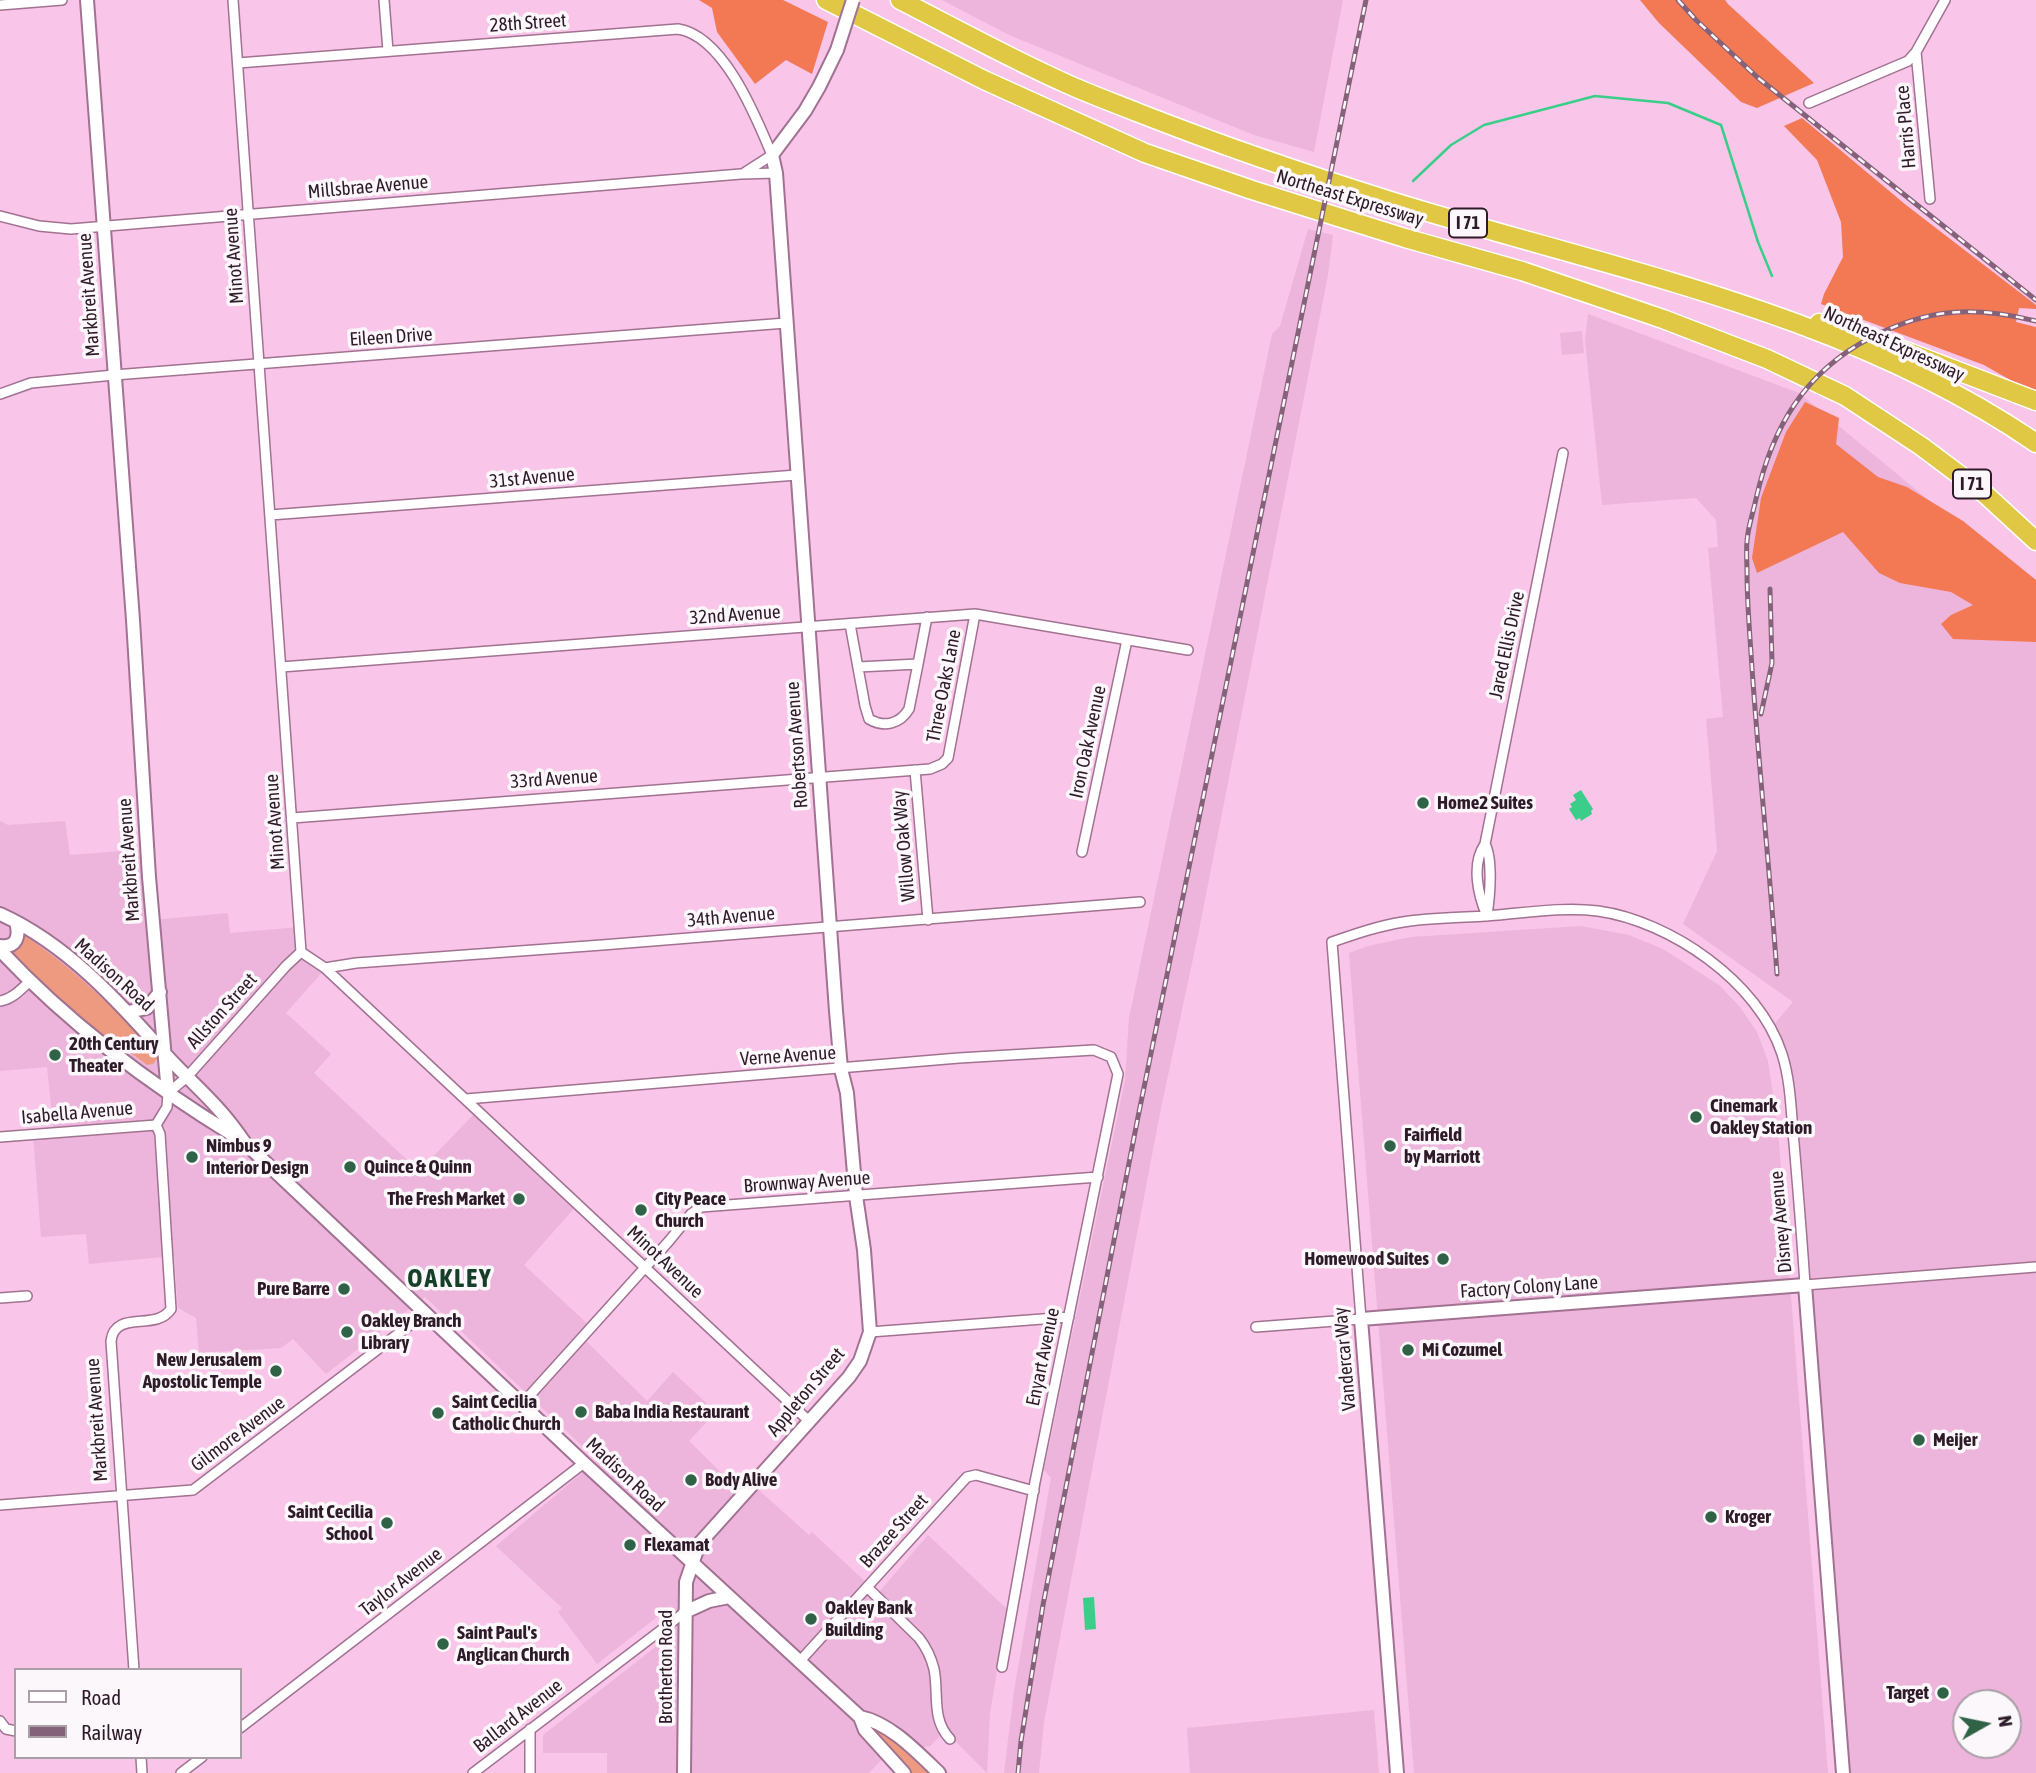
<!DOCTYPE html>
<style>
body{margin:0}
#map{position:relative;width:2036px;height:1773px;overflow:hidden;background:#f9c5e8;font-family:"Asap Condensed",sans-serif}
canvas{display:block}
.legend{position:absolute;left:14px;top:1668px;width:228px;height:91px;box-sizing:border-box;background:#fcf7fa;border:2px solid #aa9fa6;margin:0;padding:9px 12px;list-style:none;font-size:21px;color:#2e1b29}
.legend li{display:flex;align-items:center;gap:14px;height:35px}
.legend b{width:35px;border:2px solid #aa9fa6}
.north{position:absolute;left:1952px;top:1689px;width:70px;height:70px;box-sizing:border-box;background:#fcf7fa;border:2px solid #aa9fa6;border-radius:50%;rotate:81deg;font-size:19px;font-weight:700;line-height:28px;text-align:center;color:#2e1b29}
.north::after{content:'';display:block;margin:auto;width:24px;height:32px;background:#2f6247;clip-path:polygon(50% 0,100% 100%,50% 72%,0 100%)}
</style>
<div id="map">
<canvas width="2036" height="1773"></canvas>
<ul class="legend">
<li><b style="height:9px;background:#fff"></b>Road</li>
<li><b style="height:9px;background:#84637a"></b>Railway</li>
</ul>
<div class="north">N</div>
</div>
<script>
const c = document.querySelector('canvas').getContext('2d');
c.lineJoin = 'round';
function paint(path, color) { c.fillStyle = color; c.fill(path, 'evenodd'); }
function trace(path, color, width, dash) { c.strokeStyle = color; c.lineWidth = width; c.lineCap = dash ? 'butt' : 'round'; c.setLineDash(dash || []); c.stroke(path); }
function drawText(font, color, halo, rows, align = 'center') {
  c.font = font + ' "Asap Condensed",sans-serif'; c.lineWidth = 7; c.setLineDash([]); c.textBaseline = 'middle'; c.strokeStyle = halo; c.fillStyle = color; for (const [text, x, y, turn = 0] of rows) {
    c.save(); c.translate(x, y); c.rotate((+turn || 0) * Math.PI / 180); c.textAlign = isNaN(turn) ? turn : align; if (halo) c.strokeText(text, 0, 0); c.fillText(text, 0, 0); c.restore();
  }
}
paint(new Path2D(`
 M942,0H1343L1314,152L1254,135L1009,35Z
 M1308,229L1333,235L1328,275L1198,935L1160,1113L1044,1722L1039,1773H1004L1014,1691L1051,1478L1044,1470L1125,1080L1129,1018L1272,334L1280,326Z
 M1588,314L1799,393L2036,589V1773H1843L1790,1087L1771,1028L1793,1002L1683,924L1717,851L1706,719L1723,717L1708,548L1718,547L1716,520L1696,498L1602,505L1585,340ZM1966,1703H2008V1745H1966Z
 M1582,331L1584,353L1562,355L1560,333Z
 M0,821L8,825L65,821L70,855L147,849L153,920L228,913L230,933L300,927L301,952L326,968L286,1013L331,1054L314,1073L419,1171L478,1110L578,1204L524,1265L590,1326L581,1336L647,1401L673,1372L716,1412L689,1441L743,1494L752,1484L809,1535L812,1532L869,1585L926,1654L932,1676L942,1734L930,1746L886,1755L869,1773H607V1753H543V1735L672,1634L671,1606L597,1664L558,1612L562,1608L496,1546L597,1460L425,1297L326,1374L293,1339L281,1348L199,1353L196,1318L178,1308L174,1256L89,1264L86,1234L41,1237L33,1135L54,1134L47,1067L0,1071Z
 M1581,926L1629,935L1663,949L1719,985L1740,1007L1757,1032L1768,1061L1778,1129L1828,1773H1414L1349,953L1368,946L1411,937Z
 M928,1535L1007,1609L990,1714L987,1773L954,1740L944,1724L939,1665L928,1642L879,1592Z
 M1374,1710L1379,1773H1190L1187,1728Z`), '#edb5dc');
paint(new Path2D(`
 M25,936C74,968 114,1009 156,1050L157,1059L153,1064L147,1065L120,1045L101,1036L29,972L11,952L20,945Z
 M873,1726L900,1745L931,1773H911L871,1729Z`), '#ed9a80');
paint(new Path2D(`
 M699,0H783L828,22L812,74L786,60L755,84L717,32L712,8Z
 M1640,0H1725L1728,4L1814,83L1757,108L1741,102L1659,23Z
 M1802,118L1906,205L2036,305V309L2019,308L2016,322L2036,327V390L2026,389L1984,365L1821,304L1824,294L1843,257L1841,222L1817,160L1784,126Z
 M1805,402L1839,418L1836,444L1878,477L1907,487L1963,521L2036,580V642L1953,639L1941,624L1951,615L1973,605L1951,592L1900,583L1879,573L1843,532L1757,573L1752,558L1761,498L1786,432Z`), '#f27953');
paint(new Path2D(`
 M1581,790L1593,809L1591,811L1592,814L1581,821L1580,818L1576,820L1569,809L1572,807L1570,804L1576,800L1573,795Z
 M1094,1597L1096,1629L1085,1630L1083,1598Z`), '#3bce8a');
trace(new Path2D(`
 M1413,181L1451,145L1484,125L1595,96L1668,103L1721,125L1758,242L1772,276`), '#3bce8a', 2.5);
const street = new Path2D(`
 M233,0L301,952
 M384,0L388,51
 M0,5L62,0
 M1916,52L1930,199
 M238,63L678,29C724,36 756,117 772,155L744,173
 M1809,103L1908,61L1916,52L1945,0
 M0,216L39,226L71,229L741,174L776,173
 M0,394L31,383L114,375L786,323
 M270,515L797,475
 M850,624L865,706L869,719C884,728 900,724 909,709L918,664L858,667
 M918,664L927,617
 M281,667L975,614L1188,650
 M915,770L928,920
 M292,818L930,769L942,764L948,758L975,614
 M1485,844C1493,859 1490,897 1487,914
 M1082,852L1127,640
 M1487,916C1478,895 1471,864 1485,844L1563,453
 M301,952L325,968L809,1421
 M325,968L356,963L602,945L1140,902
 M0,1001C13,999 21,989 30,981
 M466,1099L959,1058L1094,1050L1111,1057L1118,1074L1035,1482L1002,1667
 M156,1125L167,1107L168,1093L187,1077L286,966L301,952
 M0,1137L156,1125
 M0,1298L27,1296
 M1256,1327L1361,1319L1332,942C1355,934 1378,926 1403,922C1434,917 1466,918 1498,915C1531,912 1565,907 1598,911C1670,921 1759,982 1782,1054C1791,1082 1791,1113 1794,1143C1798,1190 1802,1238 1805,1285L2036,1267
 M870,1332L1069,1317
 M522,1404L669,1241L691,1214L701,1207L1098,1177
 M0,1505L193,1490L411,1324L423,1311
 M867,1587L919,1638C926,1647 931,1657 934,1669C939,1694 931,1719 950,1739
 M800,1661L967,1477L976,1475L1034,1491
 M134,1670L111,1341C115,1309 156,1332 171,1309L160,1134L156,1125
 M0,1721L6,1729L16,1731
 M240,1728L584,1463
 M530,1729V1773
 M141,1757L142,1773
 M181,1773L202,1757
 M473,1773L685,1612`);
const secondary = new Path2D(`
 M87,0L133,620L149,877L168,1093
 M0,914C67,944 119,1002 166,1055C184,1075 205,1093 222,1113C230,1122 238,1133 245,1143L584,1463L860,1717L865,1730L904,1773
 M0,946C17,948 20,936 16,922
 M0,950C67,1022 154,1087 238,1138
 M128,1012L147,1008L160,992
 M685,1612L709,1601L729,1597
 M860,1717C890,1723 917,1752 939,1773
 M684,1773L686,1582L699,1544L849,1377L860,1361L870,1332L864,1250L856,1196L847,1093L841,1069L836,1011L776,173L772,155L805,111L819,87L837,50
 M1397,1773L1361,1319L1805,1285L1843,1773`);
const highway = new Path2D(`
 M826,0L984,80L1145,153L1252,190L1405,238L1522,271L1663,319L1767,359L1845,396L1921,446L1985,494L2036,541
 M900,0C955,28 1009,58 1065,83C1089,94 1114,103 1139,113C1223,146 1308,175 1394,202C1611,269 1845,312 2036,443
 M1819,323L1848,329L2036,401`);
trace(street, '#a17292', 12);
trace(secondary, '#a17292', 16);
trace(highway, '#fff', 21);
trace(street, '#fff', 9);
trace(secondary, '#fff', 12);
trace(highway, '#e1c844', 18);
const rail = new Path2D(`
 M1678,0L1696,20L1757,77L2036,300
 M1761,714L1772,663L1770,589
 M1777,974C1770,872 1759,770 1752,668C1750,636 1747,604 1747,572C1747,562 1746,551 1747,541C1748,527 1753,513 1756,499C1772,428 1804,372 1872,337C1929,308 1974,306 2036,321
 M1018,1773L1021,1741L1043,1605L1138,1117L1366,0`);
trace(rail, '#84637a', 5);
trace(rail, '#fcf7fa', 2.5, [8]);
const secondaryBridge = new Path2D(`
 M837,50L853,0`);
trace(secondaryBridge, '#a17292', 16, []);
trace(secondaryBridge, '#fff', 12);
for (const [x, y, r, color] of [
 [1423,803,7,"#2f6247"],
 [55,1055,7,"#2f6247"],
 [1696,1117,7,"#2f6247"],
 [1390,1146,7,"#2f6247"],
 [192,1157,7,"#2f6247"],
 [350,1167,7,"#2f6247"],
 [519,1199,7,"#2f6247"],
 [641,1210,7,"#2f6247"],
 [1443,1259,7,"#2f6247"],
 [344,1289,7,"#2f6247"],
 [347,1332,7,"#2f6247"],
 [1408,1350,7,"#2f6247"],
 [276,1371,7,"#2f6247"],
 [581,1412,7,"#2f6247"],
 [438,1413,7,"#2f6247"],
 [1919,1440,7,"#2f6247"],
 [691,1480,7,"#2f6247"],
 [1711,1517,7,"#2f6247"],
 [387,1523,7,"#2f6247"],
 [630,1545,7,"#2f6247"],
 [811,1619,7,"#2f6247"],
 [443,1644,7,"#2f6247"],
 [1943,1693,7,"#2f6247"]
]) { const dot = new Path2D(); dot.arc(x, y, r, 0, 2 * Math.PI); c.fillStyle = color; c.fill(dot); trace(dot, '#fcf7fa', 2.5); }
for (const [x, y, w] of [
 [1468,223,38],
 [1972,484,38]
]) { const box = new Path2D(); box.roundRect(x - w / 2, y - 14.5, w, 29, 5); c.fillStyle = '#fcf7fa'; c.fill(box); trace(box, '#2e1b29', 2); }
drawText('bold 18px', '#2e1b29', null, [
 ["I 71",1468,223],
 ["I 71",1972,484]
]);
drawText('19px', '#2e1b29', '#fcf7fa', [
 ["28th Street",528,23,-4],
 ["Harris Place",1906,127,-95],
 ["Millsbrae Avenue",368,187,-5],
 ["Northeast Expressway",1350,198,17],
 ["Minot Avenue",234,256,-94],
 ["Markbreit Avenue",89,295,-94],
 ["Eileen Drive",391,337,-4],
 ["Northeast Expressway",1894,344,25],
 ["31st Avenue",532,478,-5],
 ["32nd Avenue",735,615,-4],
 ["Jared Ellis Drive",1507,645,-78],
 ["Three Oaks Lane",944,686,-79],
 ["Iron Oak Avenue",1088,742,-78],
 ["Robertson Avenue",797,745,-94],
 ["33rd Avenue",554,779,-4],
 ["Minot Avenue",275,822,-94],
 ["Willow Oak Way",904,846,-95],
 ["Markbreit Avenue",129,860,-94],
 ["34th Avenue",731,917,-5],
 ["Madison Road",114,975,42],
 ["Allston Street",222,1011,-48],
 ["Verne Avenue",788,1056,-4],
 ["Isabella Avenue",77,1113,-5],
 ["Brownway Avenue",807,1182,-4],
 ["Disney Avenue",1781,1222,-95],
 ["Minot Avenue",665,1262,43],
 ["Factory Colony Lane",1529,1287,-4],
 ["Enyart Avenue",1043,1357,-78],
 ["Vandercar Way",1345,1359,-95],
 ["Appleton Street",806,1392,-50],
 ["Markbreit Avenue",97,1420,-94],
 ["Gilmore Avenue",238,1434,-37],
 ["Madison Road",625,1475,43],
 ["Brazee Street",894,1531,-48],
 ["Taylor Avenue",401,1582,-38],
 ["Brotherton Road",666,1667,-90],
 ["Ballard Avenue",518,1716,-38]
]);
drawText('bold 19px', '#2e1b29', '#fcf7fa', [
 ["Home2 Suites",1437,803],
 ["20th Century",69,1044],
 ["Theater",69,1066],
 ["Cinemark",1710,1106],
 ["Oakley Station",1710,1128],
 ["Fairfield",1404,1135],
 ["by Marriott",1404,1157],
 ["Nimbus 9",206,1146],
 ["Interior Design",206,1168],
 ["Quince & Quinn",364,1167],
 ["The Fresh Market",505,1199,"right"],
 ["City Peace",655,1199],
 ["Church",655,1221],
 ["Homewood Suites",1429,1259,"right"],
 ["Pure Barre",330,1289,"right"],
 ["Oakley Branch",361,1321],
 ["Library",361,1343],
 ["Mi Cozumel",1422,1350],
 ["New Jerusalem",262,1360,"right"],
 ["Apostolic Temple",262,1382,"right"],
 ["Saint Cecilia",452,1402],
 ["Catholic Church",452,1424],
 ["Baba India Restaurant",595,1412],
 ["Meijer",1933,1440],
 ["Body Alive",705,1480],
 ["Saint Cecilia",373,1512,"right"],
 ["School",373,1534,"right"],
 ["Kroger",1725,1517],
 ["Flexamat",644,1545],
 ["Oakley Bank",825,1608],
 ["Building",825,1630],
 ["Saint Paul's",457,1633],
 ["Anglican Church",457,1655],
 ["Target",1929,1693,"right"]
], 'left');
c.letterSpacing = '2px';
drawText('bold 26px', '#163f2a', '#fcf7fa', [
 ["OAKLEY",450,1279]
]);
c.letterSpacing = '0px';
</script>
